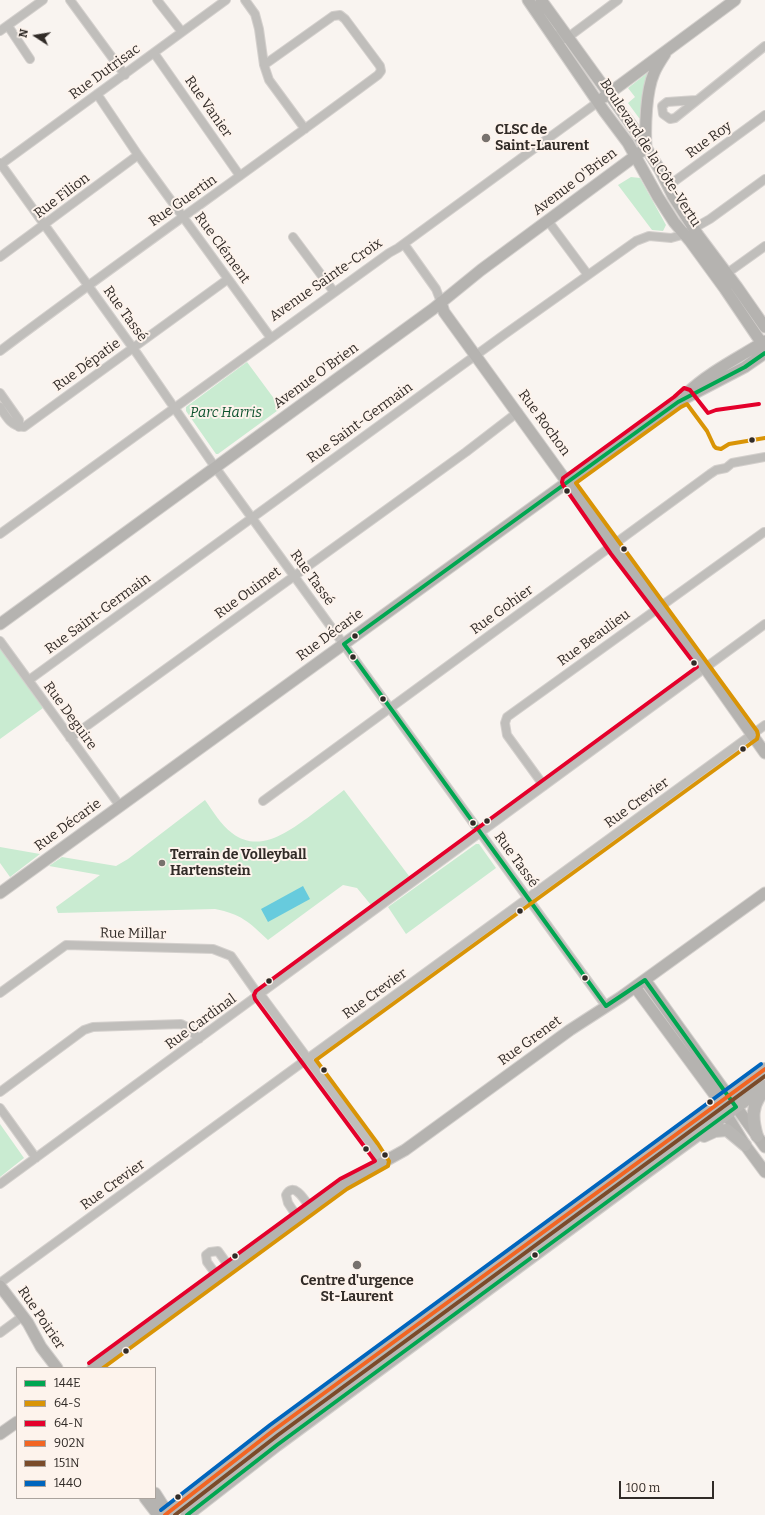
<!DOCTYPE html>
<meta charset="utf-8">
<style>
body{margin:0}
#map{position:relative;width:765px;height:1515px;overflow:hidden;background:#f9f4f0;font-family:Bitter,serif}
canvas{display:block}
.legend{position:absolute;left:16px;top:1367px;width:140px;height:132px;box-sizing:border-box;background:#fdf3ec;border:1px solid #aba39d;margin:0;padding:5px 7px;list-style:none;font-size:12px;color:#312b27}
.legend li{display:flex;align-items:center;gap:8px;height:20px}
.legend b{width:20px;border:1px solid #aba39d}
.north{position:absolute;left:16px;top:16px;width:40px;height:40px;-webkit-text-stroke:3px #fdf3ec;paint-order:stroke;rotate:282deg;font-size:11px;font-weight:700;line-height:16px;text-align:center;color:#312b27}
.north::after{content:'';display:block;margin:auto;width:14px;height:18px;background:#312b27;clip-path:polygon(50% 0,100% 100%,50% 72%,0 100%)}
.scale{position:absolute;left:619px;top:1481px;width:95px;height:18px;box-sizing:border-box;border:2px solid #312b27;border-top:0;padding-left:5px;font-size:12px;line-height:14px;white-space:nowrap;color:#312b27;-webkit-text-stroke:3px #fdf3ec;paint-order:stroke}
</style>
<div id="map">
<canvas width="765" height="1515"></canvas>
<ul class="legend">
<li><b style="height:5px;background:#00a651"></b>144E</li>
<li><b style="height:5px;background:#d99406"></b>64-S</li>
<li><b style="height:5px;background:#e4002b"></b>64-N</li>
<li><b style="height:5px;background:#f26522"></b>902N</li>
<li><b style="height:5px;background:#7a4b2a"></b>151N</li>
<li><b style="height:5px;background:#0065bd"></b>144O</li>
</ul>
<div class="north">N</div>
<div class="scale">100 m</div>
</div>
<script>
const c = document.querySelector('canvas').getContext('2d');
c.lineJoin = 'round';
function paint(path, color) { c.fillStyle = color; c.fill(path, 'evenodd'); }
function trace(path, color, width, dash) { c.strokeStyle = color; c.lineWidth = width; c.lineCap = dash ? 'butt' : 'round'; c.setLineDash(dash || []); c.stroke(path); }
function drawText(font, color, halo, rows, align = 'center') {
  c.font = font + ' Bitter,serif'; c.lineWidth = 4; c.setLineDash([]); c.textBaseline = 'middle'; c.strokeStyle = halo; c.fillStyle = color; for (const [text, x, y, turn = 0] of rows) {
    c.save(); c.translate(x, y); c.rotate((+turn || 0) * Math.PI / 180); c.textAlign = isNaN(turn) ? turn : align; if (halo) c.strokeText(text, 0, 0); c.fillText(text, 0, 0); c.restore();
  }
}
paint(new Path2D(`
 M651,70L641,119L639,118L628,103L635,97L628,88Z
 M631,177L640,178L666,225L663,231L652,230L618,185Z
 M247,362L281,408L218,454H216L186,411V407Z
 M0,648L43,708L0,739Z
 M344,790L409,876L371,905L357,888L343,885L268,940C249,922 241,914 215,909L58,913L56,907L100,875L49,866L62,857L116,866L128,859L205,800C213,811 221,825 232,833C259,854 288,832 310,816C321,807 333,799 344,790Z
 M476,844H479L496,868L406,934L388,907Z
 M0,847L40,854L10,877L0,863Z
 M0,1124L24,1158L0,1177Z`), '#c9ebd1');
paint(new Path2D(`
 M303,886L310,899L268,922L261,909Z`), '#67cbdd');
const street = new Path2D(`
 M70,0L125,75
 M157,0L182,32
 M245,0L255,14L259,29L264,65L269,80L305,129
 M8,26L30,59
 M0,31L43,0
 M551,33L564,39L567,38L618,0
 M154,53L240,176
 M97,94L138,155L271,338
 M696,100L667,102L662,106L663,114L670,119L675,118L765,46
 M0,163L138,355L215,467L606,1006
 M0,165L226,0
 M668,186L765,115
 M548,221L588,275
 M293,237L334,292
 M404,244L436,289L441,302
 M0,257L138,155
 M726,274L765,246
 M0,351C125,257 253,168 378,75L381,71L380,66L345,19L340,15L333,16L264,65
 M0,393L19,420V427
 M0,407C6,416 11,427 24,427L228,279
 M0,534L389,253L398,248L598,102
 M0,641L120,806
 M29,680L505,334L636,241L649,236L671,238L682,235L710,219L765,179
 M70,738L466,452L518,412
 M544,786L507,735L505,723L507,717L764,532
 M263,801L710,474L716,470L726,468L732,463L765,457
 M0,993L66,945L213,949L231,956L255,990L263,998L373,1147L383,1163
 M0,1092L84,1030L93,1027L181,1024L187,1027L199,1039
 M0,1108L36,1158
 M0,1184L765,624
 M298,1218L288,1203L286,1195C294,1180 306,1202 311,1209
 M218,1277L207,1262L206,1255L210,1252L218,1251L230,1268
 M0,1283L765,725
 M0,1333L23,1316`);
const secondary = new Path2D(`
 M528,0L604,111L628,143L658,197L674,222L690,241L725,289L765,348
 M541,0L635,130L660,170L673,196L698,235L737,287L765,327
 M604,97L735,0
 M646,147C645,126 646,91 654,73C657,66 661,60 665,54
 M441,302L444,312L616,550L705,668L765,753
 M686,394C709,372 738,358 765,341
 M0,624L433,309L481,270L646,148
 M0,893L678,402L745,367L765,353
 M645,980L765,1147
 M635,987L714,1094L745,1145L765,1172
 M0,1286L28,1323L41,1347L57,1368
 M93,1368L344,1184L405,1150L570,1030L621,997L765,893
 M0,1434L17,1422
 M155,1493L169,1515
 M145,1498L158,1515`);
const primary = new Path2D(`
 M704,1136L715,1131L727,1130L745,1145
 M757,1136C752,1119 751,1105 764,1091
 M165,1515L274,1430L765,1069
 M187,1515L277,1445L648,1171L765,1086`);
trace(street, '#d4d0cd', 10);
trace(secondary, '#d4d0cd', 13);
trace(primary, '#d4d0cd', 14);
trace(street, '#c0bebb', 8);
trace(secondary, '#b5b3b0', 11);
trace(primary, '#b9b7b4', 12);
trace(new Path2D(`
 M187,1515L277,1445L736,1107L645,980L606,1006L344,644L678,402L745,367L765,353`), '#00a651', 4);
trace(new Path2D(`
 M103,1368L347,1189L388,1166L389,1161L378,1144L316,1060L757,739L758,735L757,731L576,483L681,407L687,404L707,431L714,446L716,448L721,449L729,444L765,438`), '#d99406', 4);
trace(new Path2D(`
 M89,1363L340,1179L375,1161L255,999L254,995L256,991L697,667L611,554L563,485L562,482L563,478L674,397L684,388L690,390L708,413L716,410L759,404`), '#e4002b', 4);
trace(new Path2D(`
 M165,1515L274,1430L765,1069`), '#f26522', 4);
trace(new Path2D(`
 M175,1515L278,1435L765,1076`), '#7a4b2a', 4);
trace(new Path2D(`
 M161,1510L270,1425L761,1064`), '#0065bd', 4);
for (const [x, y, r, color] of [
 [486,138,5,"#77716d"],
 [752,440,3.5,"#312b27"],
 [567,491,3.5,"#312b27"],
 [624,549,3.5,"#312b27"],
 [355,636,3.5,"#312b27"],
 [353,657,3.5,"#312b27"],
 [694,663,3.5,"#312b27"],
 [383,699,3.5,"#312b27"],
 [743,749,3.5,"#312b27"],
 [487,821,3.5,"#312b27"],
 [473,823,3.5,"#312b27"],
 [162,863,4,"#77716d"],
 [520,911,3.5,"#312b27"],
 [585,978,3.5,"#312b27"],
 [269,981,3.5,"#312b27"],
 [324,1070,3.5,"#312b27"],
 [710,1102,3.5,"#312b27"],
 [366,1149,3.5,"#312b27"],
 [385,1155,3.5,"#312b27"],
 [535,1255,3.5,"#312b27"],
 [235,1256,3.5,"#312b27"],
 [357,1265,5,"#77716d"],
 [126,1351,3.5,"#312b27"],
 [178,1497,3.5,"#312b27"]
]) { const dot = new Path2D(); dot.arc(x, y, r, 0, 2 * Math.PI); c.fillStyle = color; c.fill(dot); trace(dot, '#fdf3ec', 1.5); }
drawText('14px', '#312b27', '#fdf3ec', [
 ["Rue Dutrisac",105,72,-36],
 ["Rue Vanier",208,107,55],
 ["Rue Roy",709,140,-36],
 ["Boulevard de la Côte-Vertu",650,153,57],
 ["Avenue O'Brien",575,182,-37],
 ["Rue Filion",62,196,-37],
 ["Rue Guertin",183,201,-35],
 ["Rue Clément",222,248,54],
 ["Avenue Sainte-Croix",326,280,-35],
 ["Rue Tassé",125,314,54],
 ["Rue Dépatie",87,365,-36],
 ["Avenue O'Brien",316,376,-36],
 ["Rue Saint-Germain",360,423,-36],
 ["Rue Rochon",544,423,54],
 ["Rue Tassé",312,578,54],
 ["Rue Ouimet",248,593,-36],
 ["Rue Gohier",502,610,-36],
 ["Rue Saint-Germain",98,614,-36],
 ["Rue Décarie",330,635,-36],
 ["Rue Beaulieu",594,638,-36],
 ["Rue Deguire",70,716,54],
 ["Rue Crevier",637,803,-36],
 ["Rue Décarie",68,825,-36],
 ["Rue Tassé",516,860,54],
 ["Rue Millar",133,934,1],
 ["Rue Crevier",375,994,-36],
 ["Rue Cardinal",201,1022,-36],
 ["Rue Grenet",530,1041,-36],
 ["Rue Crevier",113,1185,-36],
 ["Rue Poirier",41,1318,56]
]);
drawText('bold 14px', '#312b27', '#fdf3ec', [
 ["CLSC de",495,130],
 ["Saint-Laurent",495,146],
 ["Terrain de Volleyball",170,855],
 ["Hartenstein",170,871],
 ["Centre d'urgence",357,1281,"center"],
 ["St-Laurent",357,1297,"center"]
], 'left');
drawText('italic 14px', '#0c522d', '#fdf3ec', [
 ["Parc Harris",226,413]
]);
</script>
